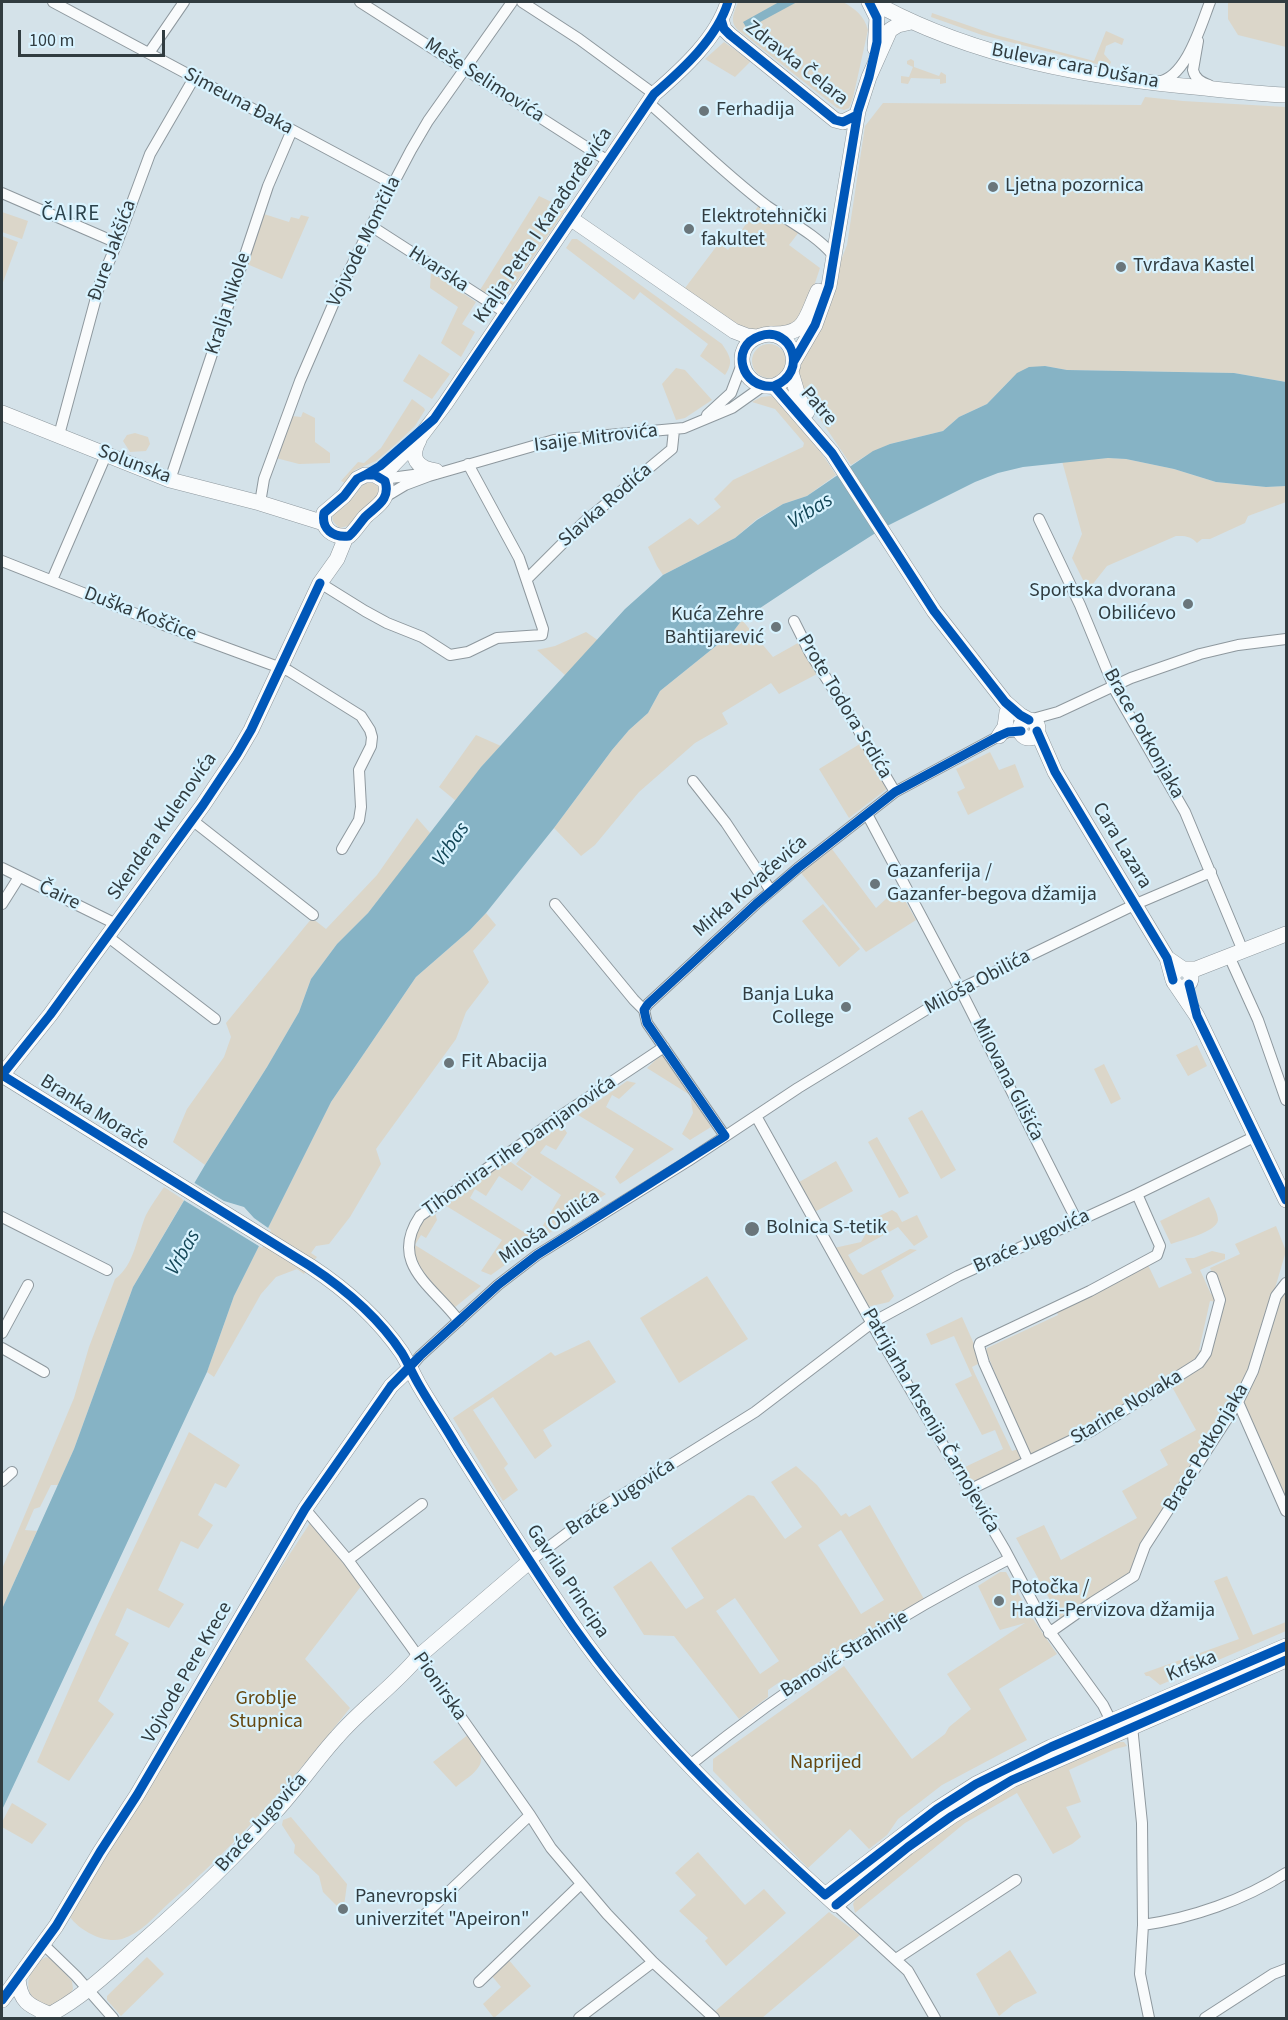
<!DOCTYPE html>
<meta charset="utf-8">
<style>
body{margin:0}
#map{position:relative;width:1288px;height:2020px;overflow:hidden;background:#d4e2e9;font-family:"Source Sans 3",sans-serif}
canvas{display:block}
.frame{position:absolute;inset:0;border:3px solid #313c40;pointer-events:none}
.scale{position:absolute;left:18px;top:30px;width:147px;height:27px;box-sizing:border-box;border:3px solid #313c40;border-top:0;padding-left:8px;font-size:18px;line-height:21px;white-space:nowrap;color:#313c40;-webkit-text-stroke:4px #d8f3ff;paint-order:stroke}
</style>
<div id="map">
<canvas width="1288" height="2020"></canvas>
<div class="frame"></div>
<div class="scale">100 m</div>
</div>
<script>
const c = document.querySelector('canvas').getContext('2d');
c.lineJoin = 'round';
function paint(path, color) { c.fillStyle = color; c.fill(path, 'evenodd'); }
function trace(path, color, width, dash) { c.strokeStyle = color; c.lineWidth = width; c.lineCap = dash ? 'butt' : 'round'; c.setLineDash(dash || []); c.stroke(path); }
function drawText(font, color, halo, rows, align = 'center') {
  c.font = font + ' "Source Sans 3",sans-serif'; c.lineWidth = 4.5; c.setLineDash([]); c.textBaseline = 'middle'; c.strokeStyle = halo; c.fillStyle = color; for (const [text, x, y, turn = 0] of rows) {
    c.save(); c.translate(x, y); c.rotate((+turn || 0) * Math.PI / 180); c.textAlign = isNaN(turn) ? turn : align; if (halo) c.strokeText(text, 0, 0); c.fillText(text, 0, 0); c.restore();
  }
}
paint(new Path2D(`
 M738,2H843C855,9 864,15 868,30L853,98L849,108L844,110L837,108L738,30C729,21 734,13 738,2Z
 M1228,2H1286V47L1238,35L1228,19Z
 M932,13L996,35L1094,61L1106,31L1124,39L1122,45L1115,42L1106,46L1104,54L1111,62L1109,67L982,35L931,17Z
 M724,42L751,61L735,77L705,59Z
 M911,59L914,61V67L939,76L941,72L946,75V83L940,84V79L911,78L908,84L901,83V76L909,77L913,67L907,64V61Z
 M1145,97L1183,101L1286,107V382L1234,373L1067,370L1045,366L1011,379L987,404L959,417L943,431L890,444L867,455L851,465L806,398L797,378L800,364L847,245L865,126L883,103L1141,105Z
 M539,196L566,209L502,303L480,290Z
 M759,205L799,232L789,245L820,268L812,292L795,326L747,330L682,292L719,243L728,250Z
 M2,212L28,221L22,239L2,232Z
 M264,214L289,222L291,217L299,219L301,215L309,217L282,279L247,264Z
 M2,236L18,242L2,285Z
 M572,239H577L722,344C730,356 734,362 725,375L700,356L708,344L640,292L634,300L566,248Z
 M431,272L476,302L462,324L475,332L461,357L441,343L458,307L430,288Z
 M752 361a17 17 0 1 1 34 0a17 17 0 1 1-34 0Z
 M419,354L450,374L432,399L403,381Z
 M676,368L685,370L712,400L685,418L676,420L662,384Z
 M771,396C788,405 825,457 836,475L807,496L783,504L757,519L735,538L663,575L657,566L648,547L690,518L698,525L721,507L714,499L733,480L803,447L804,443L775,409L752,402L761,397Z
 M412,399L424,408L425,410L415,426L397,443L376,461L355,470L345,483L341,481L358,462L364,463L381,448Z
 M303,412L315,418V442L330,453V463L299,464L276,458L292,416L301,417Z
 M135,433L148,437L150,444L146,451L130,452L123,441L127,435Z
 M1108,458L1126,459L1174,469L1216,482L1266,487L1286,486V502L1248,516L1245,523L1210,539H1202L1197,543C1191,536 1185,536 1176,536L1107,566L1088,590L1072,558L1082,534L1062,461Z
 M368,481L378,483L381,492L348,526L340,528C321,515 343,507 351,499C358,493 360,485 368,481Z
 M742,620L773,657L798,643L817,674L779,694L771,683L722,713L728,724L695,743L639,792L595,845L581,856L554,828L612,750L629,730L648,713L660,691L732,633Z
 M586,632L599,641L566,676L537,650L555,646Z
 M476,735L501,746L481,767L456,801L439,787Z
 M863,742L888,788L849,818L819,769Z
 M990,752L999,770L1015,764L1024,787L968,815L957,792L965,788L956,769Z
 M417,818L431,834L368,913L337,944L311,979L299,1012L267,1067L205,1165L173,1142L187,1109L224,1057L231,1037L226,1023L312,918L326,929L377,875Z
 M832,849L876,908L898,888L916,920L866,952L801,873Z
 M823,904L860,949L839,967L802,921Z
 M486,913L496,925L473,951L489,982L466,1012L456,1039L376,1149L381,1164L350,1217L329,1244L316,1246L311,1253L317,1257L304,1274L297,1269L276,1277L261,1294L214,1377L207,1372L234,1296L331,1102L416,977L470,930Z
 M1197,1045L1207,1066L1188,1076L1176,1055Z
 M664,1052L711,1127L690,1140L682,1134L693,1113L690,1095L647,1068Z
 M1104,1064L1121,1099L1111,1104L1094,1069Z
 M627,1081L636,1083L619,1099L612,1095L606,1107L674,1149L620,1184L615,1177L634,1149L578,1115Z
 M922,1110L956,1170L941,1179L908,1118Z
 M562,1125L567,1133L556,1150L546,1145L540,1153L606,1194L548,1234L542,1227L561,1195L516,1164L528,1150L525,1146Z
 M877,1137L909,1193L899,1198L868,1142Z
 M505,1158L532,1177L522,1191L499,1176L486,1196L475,1189L470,1198L538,1241L491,1275L481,1271L502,1240L443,1204Z
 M836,1161L853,1191L811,1214L794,1185Z
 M164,1187L184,1200L133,1287L74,1449L58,1485H51L40,1507L34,1509L25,1530L37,1531L2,1609V1569L74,1398L89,1347L115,1279C135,1265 137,1235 146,1215C151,1205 158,1196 164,1187Z
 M1209,1197C1212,1203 1218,1213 1218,1220C1217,1232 1182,1240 1171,1244L1160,1221Z
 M892,1210L897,1213L902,1222L917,1215L928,1237L914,1246L898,1227L848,1255L858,1272L863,1275L910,1249L917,1250L881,1271L894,1296L889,1302L867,1307L834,1248L861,1242L875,1218Z
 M435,1212L437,1220L426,1238L421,1235L415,1245L481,1286L454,1308L420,1271L412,1245L418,1225L429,1214Z
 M1276,1226L1286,1251L1251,1370L1130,1576L1061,1620L1016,1538L1044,1525L1061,1560L1137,1518L1122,1491L1168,1465L1160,1450L1196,1430L1171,1385L1199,1367L1220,1290L1210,1268L1240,1254L1235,1244Z
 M1212,1251L1225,1254V1259L1200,1270L1211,1294L1217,1292L1218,1302L1210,1301L1199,1350L1206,1352L1176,1378L1030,1459L986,1351L987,1348L1058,1315L1056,1310L1148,1265L1159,1288L1192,1273L1185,1258H1194Z
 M707,1276L748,1339L679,1383L640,1318Z
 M1286,1285V1505L1240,1402L1278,1297Z
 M962,1317L982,1362L972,1367L975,1374L1012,1451L1018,1449L1023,1459L975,1481L968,1478L952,1448H955L965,1467L1003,1449L995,1430L982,1435L955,1384L972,1376L954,1336L931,1345L926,1334Z
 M589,1340L616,1382L543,1430L552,1446L535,1459L493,1397L473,1410L508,1464L504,1468L518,1490L503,1501L453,1418L551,1352L555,1356Z
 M189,1432L240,1465L226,1488L215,1483L198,1515L213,1525L198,1549L181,1541L158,1590L184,1604L169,1628L127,1608L115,1635L129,1643L98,1701L114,1714L69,1781L37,1762L97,1626Z
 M796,1466L817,1485L841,1516L846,1513L849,1517L870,1505L924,1599L846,1644L790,1681L784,1679L768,1690V1697L739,1719L674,1636L644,1635L613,1587L651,1561L686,1609L704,1598L671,1548L748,1495L754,1496L785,1539L802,1527L771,1482ZM841,1530L884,1600L861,1614L818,1545ZM735,1598L779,1661L760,1674L716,1611Z
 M312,1520L362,1585L305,1659L350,1708C295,1778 236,1845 169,1903C155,1916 141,1933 122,1939C105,1944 80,1931 70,1917L235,1638Z
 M1000,1572H1006L1031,1616L1057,1654L999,1689L1027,1740L942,1785L898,1819L887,1835L869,1849L850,1829L808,1868L713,1771V1759L844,1666L912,1759L945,1734L949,1727L971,1709L947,1674L1025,1623L1000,1630L997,1625L978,1586Z
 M1227,1576L1253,1635L1286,1622V1631L1160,1685L1149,1676H1146L1144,1673L1239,1639L1214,1581Z
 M469,1734L484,1755L481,1757C483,1770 465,1779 456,1787L433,1762Z
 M1114,1742H1124L1127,1746L1115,1749L1069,1770L1081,1802L1066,1807L1081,1837L1072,1844L1053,1854L1017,1793L965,1823L855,1913L853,1904L859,1892L967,1813L1026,1780Z
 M12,1803L47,1824L32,1844L2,1827V1822Z
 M291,1817L347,1884L344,1906L338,1907L323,1892L319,1876L294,1853L295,1845L282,1825L283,1820Z
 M698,1852L745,1905L764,1889L786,1913L726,1966L705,1941L708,1938L679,1911L696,1895L675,1873Z
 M829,1912L860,1935L762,2018H719L713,2013Z
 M1010,1950L1037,1993L1014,2004L999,2016L976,1974Z
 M46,1957L52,1959L72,1981L73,1989L69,1996C63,1999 55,2006 48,2006C43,2006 39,2003 35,2000C21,1987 31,1964 46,1957Z
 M147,1957L164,1974L121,2016L107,2000V1996Z
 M508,1959L531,1986L494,2018L483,2004L501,1987L491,1975Z`), '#dbd6c9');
paint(new Path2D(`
 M779,2H797L747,29L743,22Z
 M1045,366L1067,370L1234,373L1286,382V486L1266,487L1216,482L1174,469L1126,459L1108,458L1023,467L998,473L975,482L885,527L819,569L742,620L732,633L660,691L648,713L629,730L612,750L554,828L486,913L470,930L416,977L331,1102L234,1296L207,1372L2,1810V1609L74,1449L133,1287L205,1165L267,1067L299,1012L311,979L337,944L368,913L481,767L625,609L663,575L735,538L757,520L783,504L807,496L873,451L890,444L943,431L959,417L987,404L1017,373L1029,367Z`), '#86b3c5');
paint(new Path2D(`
 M193,1182L224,1201L244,1207L254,1218L271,1230L262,1248L182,1199Z`), '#d4e2e9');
const street = new Path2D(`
 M53,2L393,184
 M360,2L608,161
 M522,2L579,39L654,94
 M1198,41L1193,70C1195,79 1201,82 1209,85
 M149,53L184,2
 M1157,82C1186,79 1201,25 1210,2
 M649,103C688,137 726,175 767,206C790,222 815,234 833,255
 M2,193L117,243
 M371,226L506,313
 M707,415L731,393L742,364
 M59,435L100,283L117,243L150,154L194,78
 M383,479L421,474
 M170,480L268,186L292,130
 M385,497L405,485L429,476L554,440L684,428L732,408L763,386
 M260,503L264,479L300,381L335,300L371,226L411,150L428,121L512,2
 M1039,519L1080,605L1116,692L1185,812L1243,951
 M2,561L164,625L289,671L361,716L370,730L372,737L371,746L359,770L361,807L359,820L342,849
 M527,579L584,522L672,449L674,430
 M52,580L106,455
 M320,583L365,611L387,623L422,637L450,655L468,652L497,638L542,635L543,629L519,558L468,464
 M794,621L810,653L846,709L895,792
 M1029,720L1058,712L1131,678L1200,654L1238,645L1286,639
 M693,781L726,823L771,891
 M867,814L962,993L1077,1221
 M192,820L313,915
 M2,868L116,924
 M2,904L19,877
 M555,904L634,1000L644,1010
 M107,936L215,1019
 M1229,956L1258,1020L1286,1100
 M756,1116L880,1338L1005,1550L1045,1625L1103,1705L1111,1721
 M725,1136L647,1023L644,1010L648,1004L756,904L798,868L881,803L895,792L999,736L1008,732L1021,731
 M2,1217L107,1270
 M459,1321C433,1286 388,1264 420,1216L565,1113L664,1047
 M2,1333L28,1285
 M2,1348L44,1372
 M410,1368L420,1356L498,1285L537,1255L688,1161L798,1088L960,989L1136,904L1211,872
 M1238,1402L1286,1511
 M1028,1461L984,1363L979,1346L980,1343L1090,1291L1157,1255L1160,1246L1137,1194
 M2,1481L12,1472
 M969,1490L1093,1430L1199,1363L1206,1353L1220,1300L1212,1277
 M305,1509L348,1560L410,1645L530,1815L551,1848L607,1914L653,1962L714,2018
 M348,1560L422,1504
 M530,1561L598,1510L755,1412L873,1322L958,1276L1137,1194L1256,1136
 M1049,1633L1093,1602L1134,1576L1145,1546L1238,1402L1253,1371L1276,1296L1286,1283
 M1132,1726L1142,1823L1143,1925L1140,1974L1149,2018
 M690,1765C789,1685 896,1616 1009,1559
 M836,1905L908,1971L935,2018
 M419,1920L530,1815
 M1143,1925C1192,1918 1244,1900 1286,1873
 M44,1945L76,1976L113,2018
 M896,1959L1016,1880
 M479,1982L581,1884
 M579,2018L653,1962
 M1205,2018L1273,1974L1286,1969`);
const secondary = new Path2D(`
 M869,2L877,18L875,48
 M873,2C974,58 1090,78 1205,88C1232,91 1259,94 1286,95
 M721,19L724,29L730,35L835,120L843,122L857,115
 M570,218L734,331L747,336L757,337
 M771,334C807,335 805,318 818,291
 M794,361L815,325L829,286L858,111L869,77L890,30L898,25L911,22
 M791,372L799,399L807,412
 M774,386C809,373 792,325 760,336C729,346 741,390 774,386L832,453L934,611L1005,702L1020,715L1029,720
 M2,413L170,480L260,503L324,523
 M419,440C409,458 417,468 436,471
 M365,475H375L385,481C391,500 376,506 365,517C359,524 355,531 349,536C333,538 321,529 324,513L344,496L357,479Z
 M383,479L388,470L420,437L445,404L654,94C683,69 717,38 728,2
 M346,537L337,559L320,583L251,730L237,754L203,805L50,1015L2,1075L310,1266C345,1289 378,1318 402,1353C408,1363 413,1374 419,1385C432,1407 446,1428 459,1450C496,1509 533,1568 573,1625C644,1729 743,1821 836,1905L908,1847L952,1816L1012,1780L1286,1660
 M1020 729a9 9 0 1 1 18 0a9 9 0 1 1-18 0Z
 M1037,731L1055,772L1167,958L1173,980
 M999,736L1005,727L1007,712
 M1167,958L1183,969H1196L1286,934
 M1173 978a9 9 0 1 1 18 0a9 9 0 1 1-18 0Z
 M1174,982L1197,1016L1286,1200
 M825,1895L937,1809L976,1784L1051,1747L1286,1646
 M18,1979C20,2003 30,2006 51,2015
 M2,2000L56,1926L100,1852L137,1795L305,1509L391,1386L410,1368
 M43,2018C79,2001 110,1971 140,1944C188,1902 234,1858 276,1811C298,1787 316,1760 337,1737C362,1708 394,1686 418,1657L530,1561`);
trace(street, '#8e989e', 12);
trace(secondary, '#8e989e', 16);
trace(street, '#f9fbfc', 10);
trace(secondary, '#f9fbfc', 15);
trace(new Path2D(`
 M721,19L724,29L730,35L835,120L843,122L857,115
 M794,361L815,325L829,286L858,111L869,77L877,42V18L869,2
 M774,386C809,373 792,325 760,336C729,346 741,390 774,386L832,453L934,611L1005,702L1020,715L1029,720
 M365,475L380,466L434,419L654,94C683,69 717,38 728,2
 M365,475H375L385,481C391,500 376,506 365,517C359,524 355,531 349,536C333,538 321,529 324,513L344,496L357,479Z
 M320,583L251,730L237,754L203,805L50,1015L2,1075L310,1266C345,1289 379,1318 402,1353C408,1363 413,1375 419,1385C431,1406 445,1426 457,1447C495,1507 533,1568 573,1626C644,1726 734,1813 825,1895L937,1809L976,1784L1051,1747L1286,1646
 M1037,731L1055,772L1167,958L1173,980
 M1189,984L1197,1016L1286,1200
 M836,1905L908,1847L952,1816L1012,1780L1286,1660
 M2,2000L56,1926L100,1852L137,1795L305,1509L391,1386L420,1356L498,1285L537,1255L725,1136L647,1023L644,1010L648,1004L756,904L798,868L881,803L895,792L999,736L1008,732L1021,731`), '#0057b8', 9);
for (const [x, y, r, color] of [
 [704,111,6,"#6a767b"],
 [993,187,6,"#6a767b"],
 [689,229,6,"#6a767b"],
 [1121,267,6,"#6a767b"],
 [1188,604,6,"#6a767b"],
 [776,627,6,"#6a767b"],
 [875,884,6,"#6a767b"],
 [846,1007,6,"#6a767b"],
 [449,1063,6,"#6a767b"],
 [752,1229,8,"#6a767b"],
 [999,1601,6,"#6a767b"],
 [343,1909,6,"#6a767b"]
]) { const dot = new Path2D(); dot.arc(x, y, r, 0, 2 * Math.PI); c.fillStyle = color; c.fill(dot); trace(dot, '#d8f3ff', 2); }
drawText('20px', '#313c40', '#d8f3ff', [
 ["Zdravka Čelara",796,64,38],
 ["Bulevar cara Dušana",1075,67,11],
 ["Meše Selimovića",484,81,33],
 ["Simeuna Đaka",238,102,28],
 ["Kralja Petra I Karađorđevića",544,226,-56],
 ["Vojvode Momčila",365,242,-64],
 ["Đure Jakšića",113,251,-70],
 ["Hvarska",438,270,33],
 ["Kralja Nikole",229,304,-72],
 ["Patre",818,407,49],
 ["Isaije Mitrovića",596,439,-7],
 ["Solunska",134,465,21],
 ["Slavka Rodića",606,506,-41],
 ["Duška Koščice",140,615,21],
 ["Prote Todora Srdića",844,707,59],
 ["Brace Potkonjaka",1143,734,61],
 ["Skendera Kulenovića",163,827,-55],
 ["Cara Lazara",1121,846,59],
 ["Mirka Kovačevića",751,887,-41],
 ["Čaire",59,896,26],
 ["Miloša Obilića",978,983,-28],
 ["Milovana Glišića",1007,1080,63],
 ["Branka Morače",94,1113,32],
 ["Tihomira-Tihe Damjanovića",520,1147,-35],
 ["Miloša Obilića",550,1228,-34],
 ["Braće Jugovića",1032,1242,-25],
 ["Starine Novaka",1127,1408,-31],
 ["Patrijarha Arsenija Čarnojevića",930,1421,60],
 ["Brace Potkonjaka",1207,1448,-59],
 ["Braće Jugovića",621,1498,-33],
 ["Gavrila Principa",567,1582,56],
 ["Banović Strahinje",845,1655,-32],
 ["Krfska",1192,1667,-23],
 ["Vojvode Pere Krece",188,1673,-60],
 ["Pionirska",439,1687,55],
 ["Braće Jugovića",262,1823,-48]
]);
drawText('20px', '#313c40', '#d8f3ff', [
 ["Ferhadija",716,111],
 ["Ljetna pozornica",1005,187],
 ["Elektrotehnički",701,218],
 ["fakultet",701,241],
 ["Tvrđava Kastel",1133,267],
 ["Sportska dvorana",1176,592,"right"],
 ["Obilićevo",1176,615,"right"],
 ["Kuća Zehre",764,616,"right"],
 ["Bahtijarević",764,639,"right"],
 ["Gazanferija /",887,873],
 ["Gazanfer-begova džamija",887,896],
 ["Banja Luka",834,996,"right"],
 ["College",834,1019,"right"],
 ["Fit Abacija",461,1063],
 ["Bolnica S-tetik",766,1229],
 ["Potočka /",1011,1589],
 ["Hadži-Pervizova džamija",1011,1612],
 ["Panevropski",355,1898],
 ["univerzitet \"Apeiron\"",355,1921]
], 'left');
drawText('20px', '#664710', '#d8f3ff', [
 ["Groblje",266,1700],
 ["Stupnica",266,1723],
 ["Naprijed",826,1764]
]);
c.letterSpacing = '1.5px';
drawText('21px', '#2b424c', '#d8f3ff', [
 ["ČAIRE",71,215]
]);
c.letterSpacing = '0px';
drawText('italic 21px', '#134657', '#d8f3ff', [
 ["Vrbas",811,512,-32],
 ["Vrbas",452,845,-55],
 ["Vrbas",184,1253,-60]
]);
</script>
